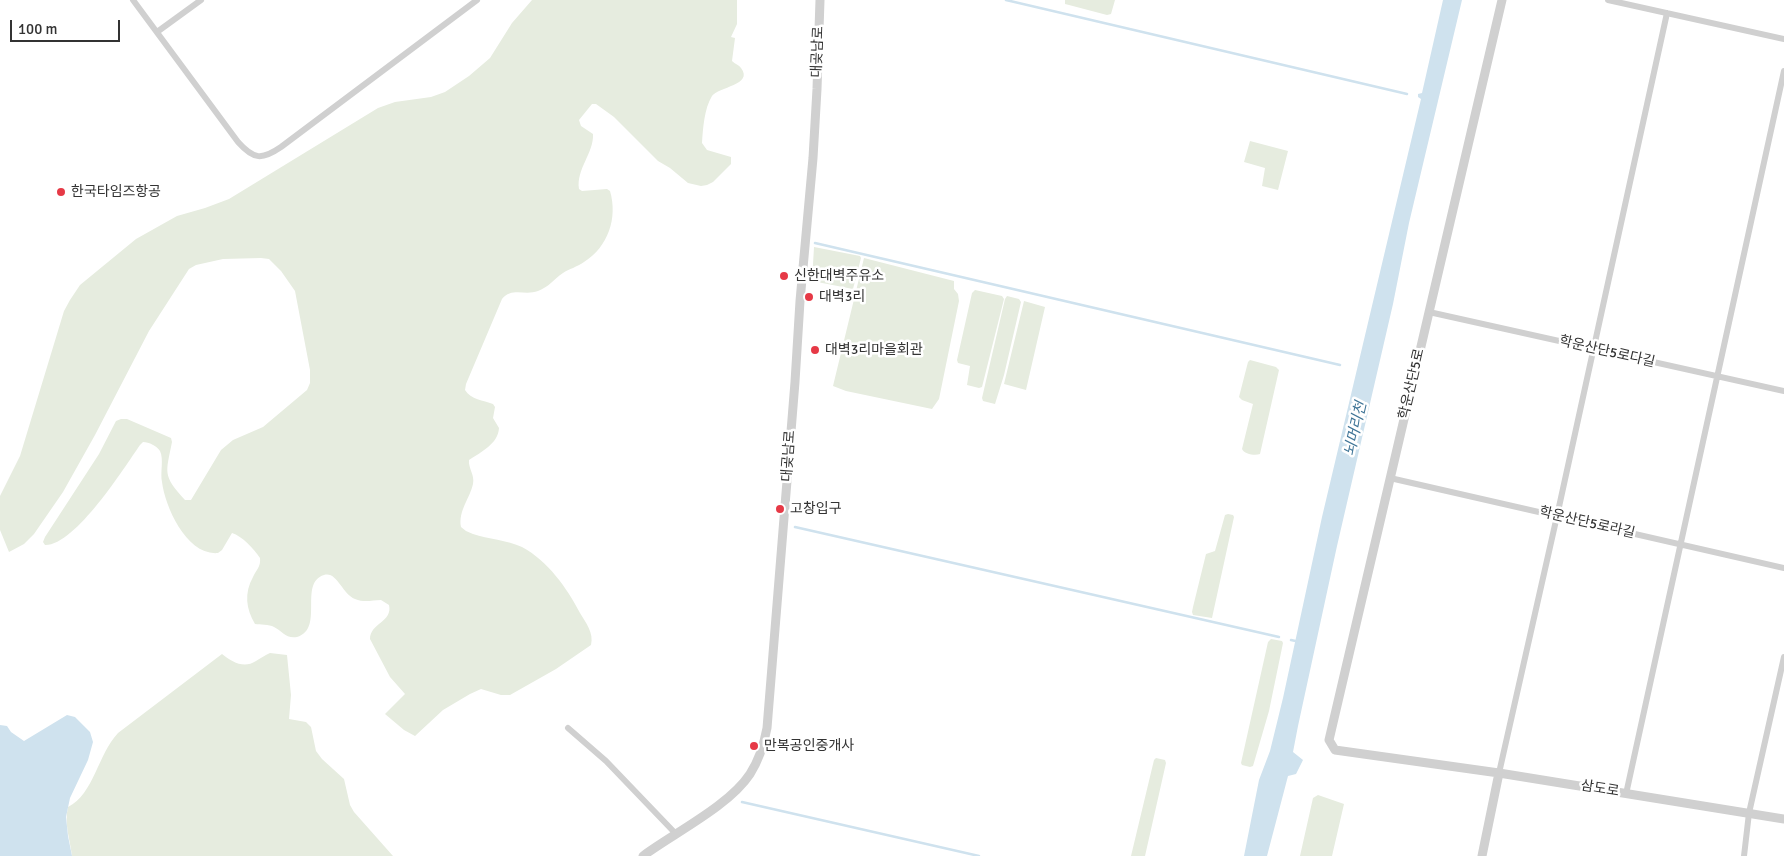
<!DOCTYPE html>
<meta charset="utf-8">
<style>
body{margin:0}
#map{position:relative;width:1784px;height:856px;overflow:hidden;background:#fff;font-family:Signika,sans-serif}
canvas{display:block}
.scale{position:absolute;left:10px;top:20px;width:110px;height:22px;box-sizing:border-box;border:2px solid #333;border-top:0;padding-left:6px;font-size:15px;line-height:18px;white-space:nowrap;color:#333;-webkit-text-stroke:4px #fff;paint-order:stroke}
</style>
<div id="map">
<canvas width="1784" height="856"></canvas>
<div class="scale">100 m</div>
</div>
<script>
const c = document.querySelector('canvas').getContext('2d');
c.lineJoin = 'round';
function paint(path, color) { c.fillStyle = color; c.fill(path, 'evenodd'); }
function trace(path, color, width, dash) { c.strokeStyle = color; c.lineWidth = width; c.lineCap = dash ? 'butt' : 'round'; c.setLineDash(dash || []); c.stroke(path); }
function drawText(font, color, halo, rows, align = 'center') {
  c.font = font + ' Signika,"Noto Sans KR",sans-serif'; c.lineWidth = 5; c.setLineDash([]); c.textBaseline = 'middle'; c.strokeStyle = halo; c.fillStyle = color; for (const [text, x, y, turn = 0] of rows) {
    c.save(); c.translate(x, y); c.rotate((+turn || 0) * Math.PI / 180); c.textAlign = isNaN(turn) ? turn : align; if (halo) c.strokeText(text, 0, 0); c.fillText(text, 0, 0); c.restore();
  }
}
paint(new Path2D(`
 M532,0H737V24L731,37L735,38L732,61C735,64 739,65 741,68C754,85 718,87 712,96C704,109 703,129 702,143L707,150L731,157V164L713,182L707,185L701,186L688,183L670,168L658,161L614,117L596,104H592L579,120L581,126L593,134C594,153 576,169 579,189L582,191L607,189L610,191C618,218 608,247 584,262C577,267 569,269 563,273C554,279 549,287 538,291C525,296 512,287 502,299L466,384L465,390C471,400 483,400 493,404L495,407L493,418L499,428C498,444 481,452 469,460C468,468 475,475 473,484C470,498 458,511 461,527L466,531L473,534C488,539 507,540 522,547C548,561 567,588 580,613C586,623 594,633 591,645L556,669L510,695H501L481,689L470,694L443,710L415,736L404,730L385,714L405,694L390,677L370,639C370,623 393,622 389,605L381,600C372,600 365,603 355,599C342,594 337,571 324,575C298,583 325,629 297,637C286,639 282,631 274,627C269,624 260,625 255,624C246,609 244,593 253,577C256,570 261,567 260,558C254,549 242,536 232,533L222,550L218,553C187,556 165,507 162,482C160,473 164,459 160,451C157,446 149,442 143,442L140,445C124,468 75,546 45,545L43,542L45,537L99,454L116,421L121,419H127L171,438L172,442C166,473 162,475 185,500H191L221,450L233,440L263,427L307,390L310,383V370L295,291L281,271L269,259L261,258L223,259L196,265L189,269L149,331L95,435L63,492L34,534L24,544L9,552L0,530V496L20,456L64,311L70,300L80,285L136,239L177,216L205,208L229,199L378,108L395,102L431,97L445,92L469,76L490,58L512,23Z
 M1065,0H1115L1111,14L1107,15L1069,5L1065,4Z
 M1250,141L1288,151L1278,190L1262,186L1265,168L1244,162Z
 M814,247L860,256L861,258L853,289L812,281Z
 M864,258L954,281V289L958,294L959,301L939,399L932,409L846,391L833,386Z
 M975,290L1002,296L1004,299L982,387L979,388L967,385L970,366L958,363L957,360L972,293Z
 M1007,296L1019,299L1021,302L1004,375L995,404L983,401L982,398L1005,299Z
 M1024,301L1045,307L1026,390L1004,384Z
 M1250,360L1276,367L1279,370L1260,454C1255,456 1244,454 1242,449L1253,404L1242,400L1239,397L1248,362Z
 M1228,514L1233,515L1234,517L1212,618L1193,615L1192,612L1193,607L1206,554L1215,551L1225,515Z
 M1271,639L1282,641L1283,643L1269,711L1253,766L1250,767L1242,765L1241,763L1268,642Z
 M270,653L287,655L291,695L289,719L306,722L311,727L316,751L322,759L344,779L350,805L354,812L393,856H72C70,839 64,824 68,807C94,794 98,754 118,733L222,654C232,662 244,669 256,661C261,658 265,655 270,653Z
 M1156,758L1165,760L1166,763L1145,856H1131L1154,760Z
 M1318,795L1344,804L1332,856H1300L1313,798Z`), '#e6ecdf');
paint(new Path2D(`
 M1443,0H1462L1409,223L1393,304L1337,546L1298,726L1293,752L1303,760L1296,774L1288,776L1267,856H1244L1259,780L1270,751L1283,698L1322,517L1421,99L1418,97V94L1422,93Z
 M67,715L75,717L90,732L93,742L88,760L70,798L66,817L68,836L72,856H0V725L7,726L11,732L24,741Z`), '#cfe2ee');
trace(new Path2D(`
 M1006,0L1407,94
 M815,243L1340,365
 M795,527L1279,637
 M1291,640L1300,642
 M742,802L979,856`), '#cfe2ee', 2.5);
trace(new Path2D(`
 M133,0L238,142C254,160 262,160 281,147L477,0
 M1608,0L1784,39
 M157,32L201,0
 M1429,312L1784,391
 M1390,478L1784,568
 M568,728L606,761L676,834
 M1499,773L1557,516L1667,13
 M1626,794L1784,71
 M1744,856L1749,813L1784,657`), '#d0d0d0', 6);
trace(new Path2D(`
 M1499,773L1335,750L1329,740L1502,0
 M643,856C674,833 729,806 750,774C759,760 764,744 767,728L795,382L800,301L813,158L817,89L820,0
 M1482,856L1499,773L1784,819`), '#d0d0d0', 9);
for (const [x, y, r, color] of [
 [61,192,5,"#e63946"],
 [784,276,5,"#e63946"],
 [809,297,5,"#e63946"],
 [815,350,5,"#e63946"],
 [780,509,5,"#e63946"],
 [754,746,5,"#e63946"]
]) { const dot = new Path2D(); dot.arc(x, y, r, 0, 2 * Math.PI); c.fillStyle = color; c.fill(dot); trace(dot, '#fff', 2); }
drawText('14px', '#333', '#fff', [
 ["대곶남로",818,52,-88],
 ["학운산단5로다길",1607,352,13],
 ["학운산단5로",1412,384,-77],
 ["대곶남로",789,456,-86],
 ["학운산단5로라길",1587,523,13],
 ["삼도로",1600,789,9]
]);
drawText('14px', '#333', '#fff', [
 ["한국타임즈항공",71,192],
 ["신한대벽주유소",794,276],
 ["대벽3리",819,297],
 ["대벽3리마을회관",825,350],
 ["고창입구",790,509],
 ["만복공인중개사",764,746]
], 'left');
drawText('italic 15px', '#3f7597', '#fff', [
 ["뇌머리천",1356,429,-77]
]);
</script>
